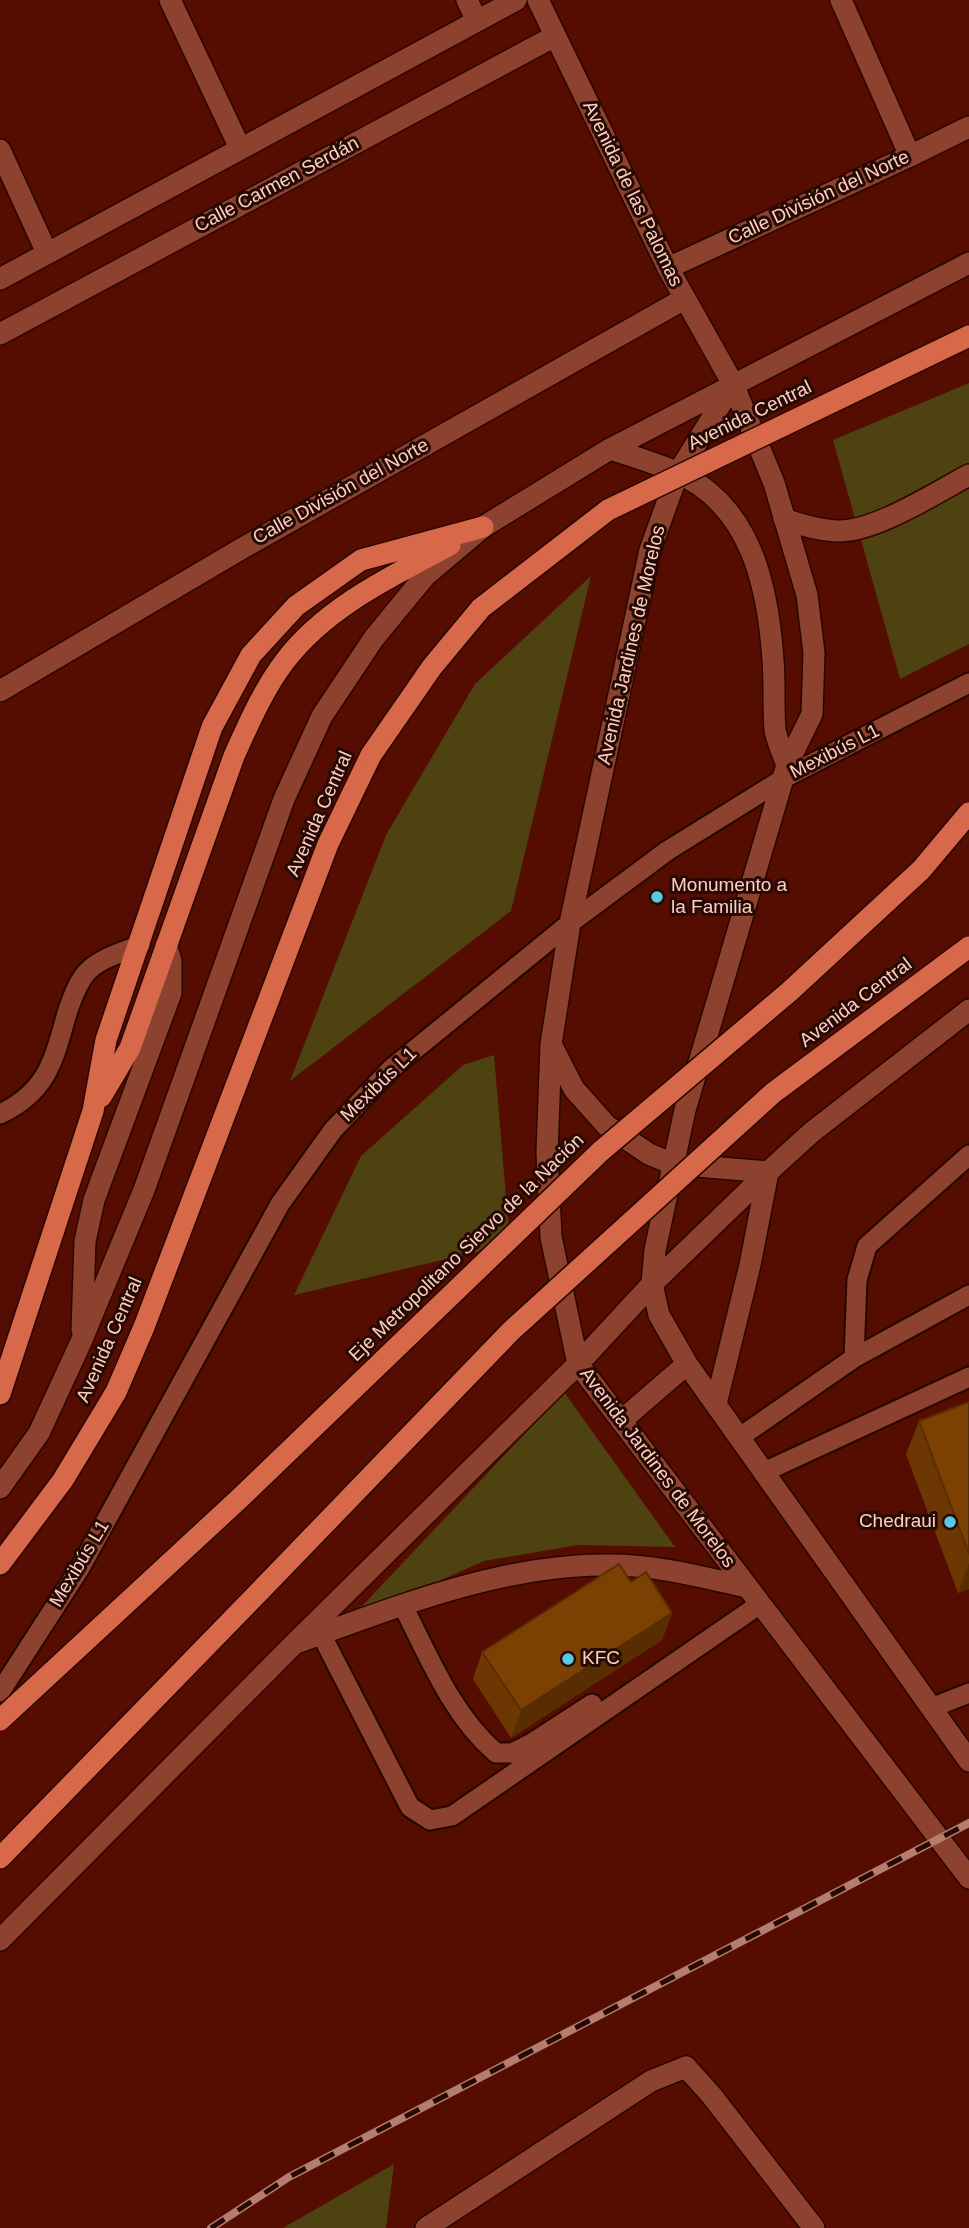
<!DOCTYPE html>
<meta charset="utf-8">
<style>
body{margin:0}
canvas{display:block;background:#540d00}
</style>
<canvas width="969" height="2228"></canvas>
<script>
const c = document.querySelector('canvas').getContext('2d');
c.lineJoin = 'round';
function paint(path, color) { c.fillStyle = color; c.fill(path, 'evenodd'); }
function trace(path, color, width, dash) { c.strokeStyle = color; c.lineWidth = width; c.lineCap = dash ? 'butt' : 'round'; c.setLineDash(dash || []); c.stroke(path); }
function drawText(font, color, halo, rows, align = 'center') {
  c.font = font + ' Arial,sans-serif'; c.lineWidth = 6; c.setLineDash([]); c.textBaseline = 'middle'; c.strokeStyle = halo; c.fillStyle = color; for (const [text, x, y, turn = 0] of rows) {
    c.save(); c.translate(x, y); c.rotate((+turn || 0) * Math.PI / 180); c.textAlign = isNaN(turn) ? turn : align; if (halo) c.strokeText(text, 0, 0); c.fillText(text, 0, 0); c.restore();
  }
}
paint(new Path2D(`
 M969,383V644L900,679L833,440Z
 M591,576L511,911L290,1081L386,835L475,684Z
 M494,1055L510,1244L294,1295L361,1156L463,1065Z
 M564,1392L675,1547L578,1545L484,1561L347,1622Z
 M394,2164L386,2228H283Z`), '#4d4210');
const lane = new Path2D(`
 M0,1114C49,1091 54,1058 68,1010C73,997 77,983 87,972C100,958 123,952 140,945
 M854,1358L857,1280L867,1246L969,1155
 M740,1437L854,1358L969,1295
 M764,1472L969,1377
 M403,1606C429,1657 452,1715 496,1753H512L532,1743L592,1704
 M321,1634L410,1807L430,1820L452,1816L760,1604
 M0,1692L80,1568L280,1204L333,1130L391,1069L570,923L667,851L786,777L969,683
 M931,1708L969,1693`);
const street = new Path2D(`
 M170,0L240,148
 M467,0L477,21
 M841,0L910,156
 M0,150L47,253
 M668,268L910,156L969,127
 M0,279L516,0
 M0,334L555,36
 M0,691L241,549L684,299
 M426,2228L651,2081L686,2067L712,2096L814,2228`);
const secondary = new Path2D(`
 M538,0L668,268L733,384L774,483L807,595L814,653L812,714L787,765L685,1110L655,1250L652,1284L659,1315L687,1364L969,1761
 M733,384L678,473L650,550L570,923L551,1044L547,1153L551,1237L578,1364L969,1878
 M610,449C632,456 655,463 676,472C751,505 768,586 773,660C775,683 773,707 775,730C777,741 783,754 787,765
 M784,519C801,525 817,530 836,531C874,533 935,493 969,475
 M552,1046L574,1089L607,1126L649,1154L673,1164L768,1172L750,1265L716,1404
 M82,1330L85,1241L94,1200L171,993V961L166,945
 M621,1421L687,1364
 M0,1488L39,1433L81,1342L144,1190L284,799L322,716L374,638L425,576L483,527L610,449L969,263
 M299,1642C399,1606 502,1564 610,1565C657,1565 702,1577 747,1587
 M0,1940L294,1644L578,1364L652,1284L768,1172L812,1132L969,1010`);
const highway = new Path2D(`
 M101,1097L130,1048L234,756C249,723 263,690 285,661C326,607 392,576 450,545
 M0,1394L93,1111L106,1040L212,727L251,655L296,606L361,560L483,527
 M0,1564L63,1480L116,1392L144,1327L328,844L371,755
 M0,1858L258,1593`);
trace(lane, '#2a0600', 23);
trace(street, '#2a0600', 24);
trace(secondary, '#2a0600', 24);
trace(highway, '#2a0600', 24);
trace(lane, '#8c422e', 19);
trace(street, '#8c422e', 21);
trace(secondary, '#8c422e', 21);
trace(highway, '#d8684a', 21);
const rail = new Path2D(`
 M211,2228L289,2177L969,1823`);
trace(rail, '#b57d70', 8);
trace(rail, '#270903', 5, [16]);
const highwayBridge = new Path2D(`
 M371,755L432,667L481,608L608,510L969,336
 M258,1593L511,1331L773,1093L969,947
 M0,1720L239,1499L601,1151L789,992L921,870L969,813`);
trace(highwayBridge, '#2a0600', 24, []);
trace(highwayBridge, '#d8684a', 21);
paint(new Path2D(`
 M969,1402V1589L958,1593L906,1454L919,1421Z
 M672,1613L662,1640L511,1738L473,1679L482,1652Z`), '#6c3703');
paint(new Path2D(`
 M969,1563V1589L958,1593Z
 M672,1613L662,1640L511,1738L521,1710Z`), '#582d02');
const building = new Path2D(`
 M969,1402V1554L919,1421Z
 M619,1564L631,1582L646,1572L672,1613L521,1710L482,1652Z`);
paint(building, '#7d4003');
trace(building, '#582d02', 2);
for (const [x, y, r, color] of [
 [657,897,7,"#58c9e3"],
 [950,1522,7,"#58c9e3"],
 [568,1659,7,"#58c9e3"]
]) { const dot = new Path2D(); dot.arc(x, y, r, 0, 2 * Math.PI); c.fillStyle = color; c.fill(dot); trace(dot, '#270903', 2.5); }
drawText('19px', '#fccfc3', '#270903', [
 ["Calle Carmen Serdán",277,185,-28],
 ["Avenida de las Palomas",632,194,64],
 ["Calle División del Norte",819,198,-25],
 ["Avenida Central",750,416,-26],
 ["Calle División del Norte",341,492,-29],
 ["Avenida Jardines de Morelos",632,645,-77],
 ["Mexibús L1",835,752,-27],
 ["Avenida Central",320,814,-66],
 ["Avenida Central",856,1003,-37],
 ["Mexibús L1",379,1085,-44],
 ["Eje Metropolitano Siervo de la Nación",467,1248,-44],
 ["Avenida Central",110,1340,-66],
 ["Avenida Jardines de Morelos",657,1468,53],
 ["Mexibús L1",80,1564,-59]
]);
drawText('19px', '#fccfc3', '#270903', [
 ["Monumento a",671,886],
 ["la Familia",671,908],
 ["Chedraui",936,1522,"right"],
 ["KFC",582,1659]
], 'left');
</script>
